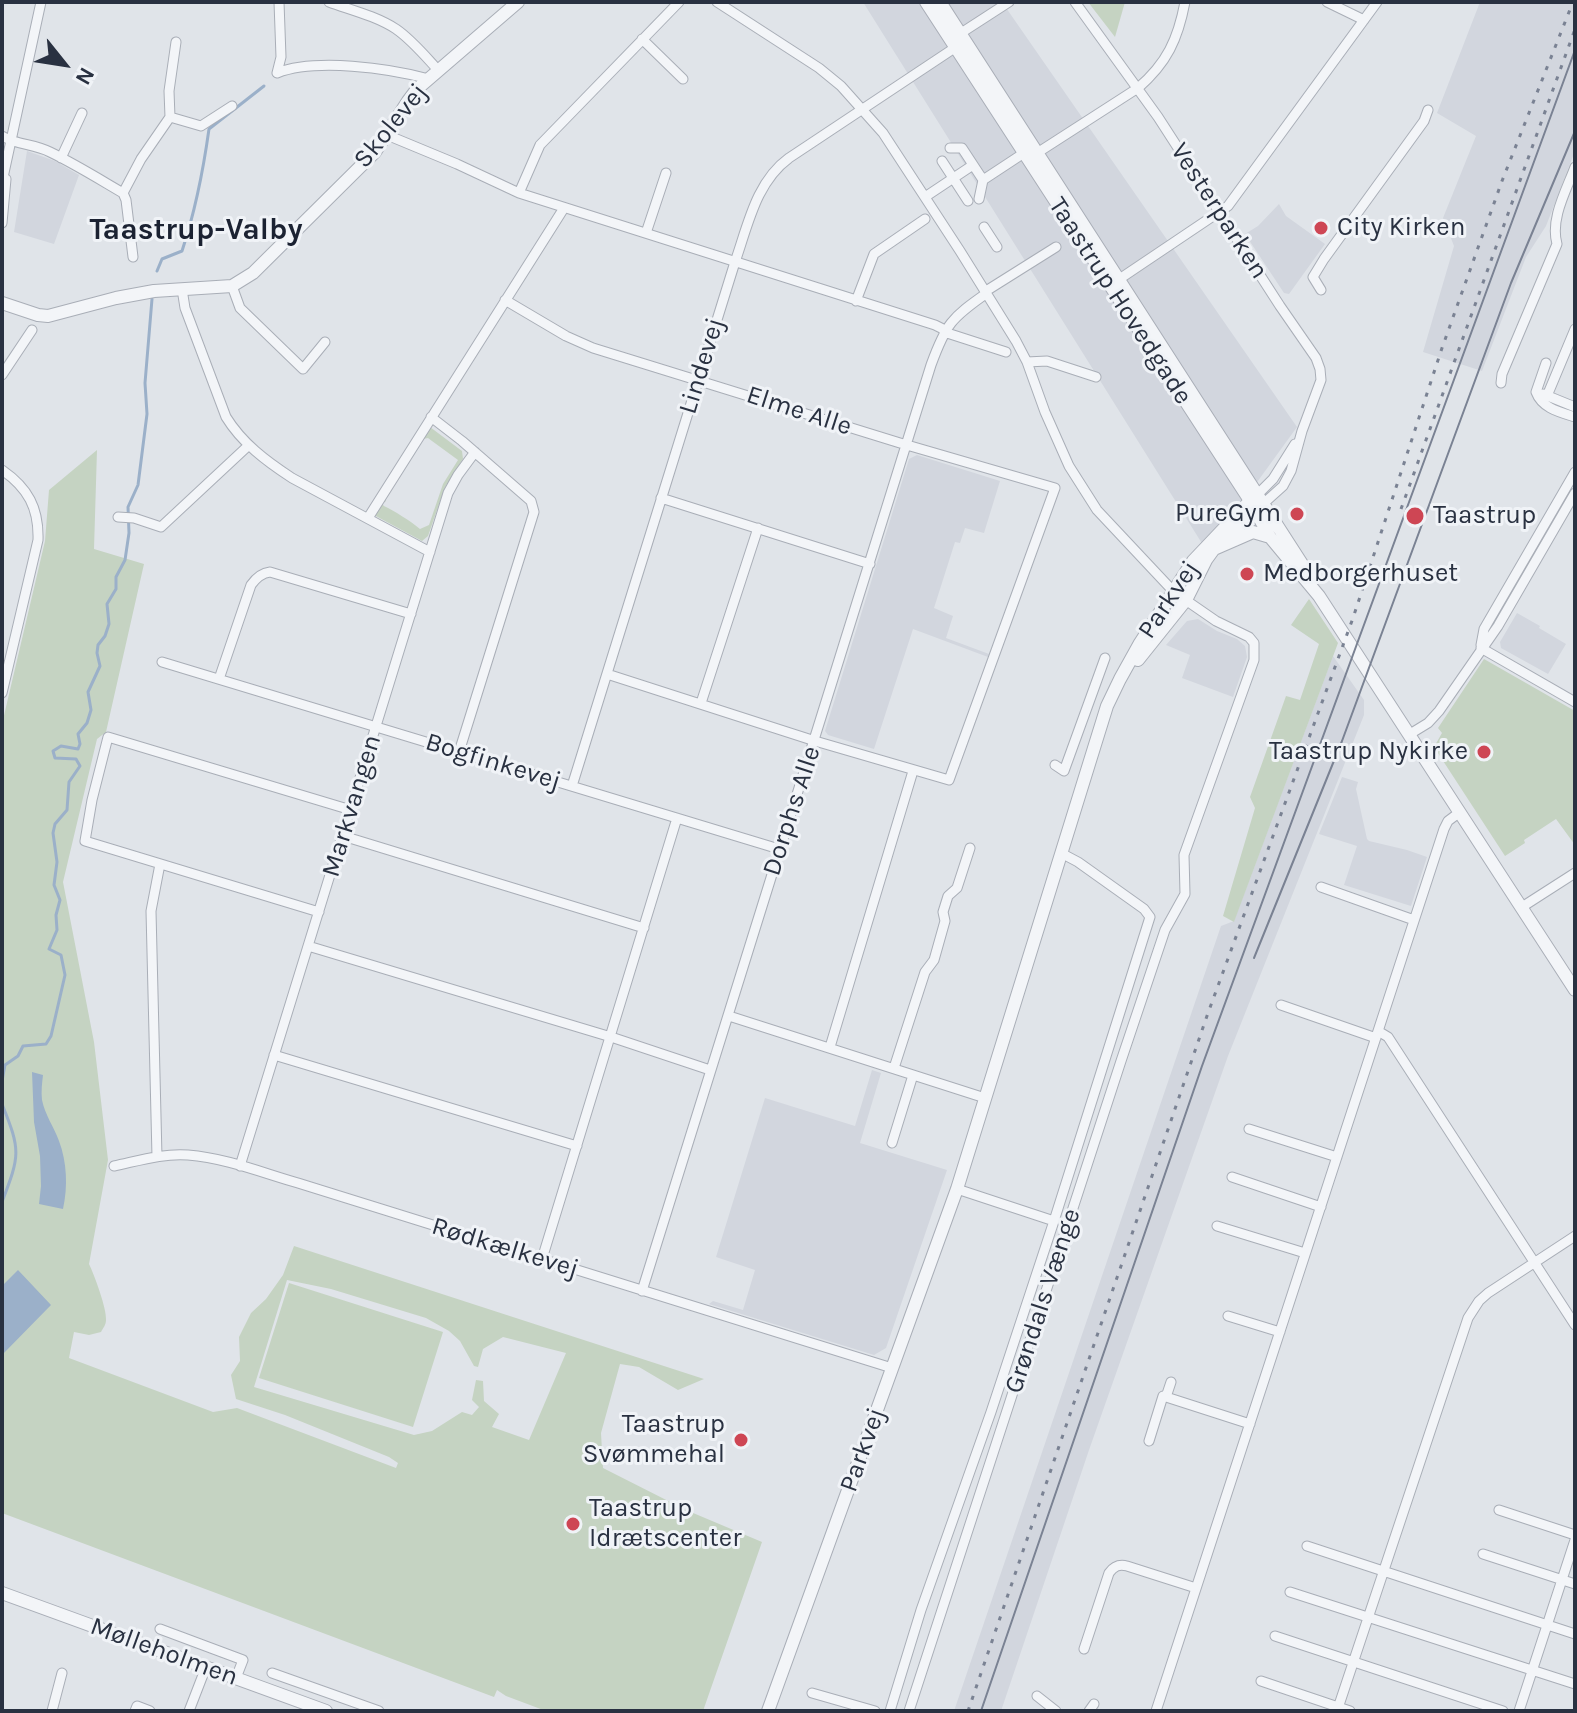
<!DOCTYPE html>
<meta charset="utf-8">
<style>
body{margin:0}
#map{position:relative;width:1577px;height:1713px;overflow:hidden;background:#e0e4e9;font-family:Karla,sans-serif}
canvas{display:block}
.frame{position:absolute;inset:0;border:4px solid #293141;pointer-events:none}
.north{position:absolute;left:24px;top:24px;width:80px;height:80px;-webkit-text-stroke:6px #f0f3f7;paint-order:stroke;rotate:120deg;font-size:22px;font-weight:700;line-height:32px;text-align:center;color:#293141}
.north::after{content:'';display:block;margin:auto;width:28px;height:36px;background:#293141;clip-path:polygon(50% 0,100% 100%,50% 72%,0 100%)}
</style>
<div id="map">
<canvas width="1577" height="1713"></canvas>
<div class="frame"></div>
<div class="north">N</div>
</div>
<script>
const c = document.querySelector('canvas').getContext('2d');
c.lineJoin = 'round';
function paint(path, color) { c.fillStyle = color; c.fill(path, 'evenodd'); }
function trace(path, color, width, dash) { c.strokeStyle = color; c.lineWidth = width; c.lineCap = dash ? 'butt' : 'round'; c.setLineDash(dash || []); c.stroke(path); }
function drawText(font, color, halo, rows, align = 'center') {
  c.font = font + ' Karla,sans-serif'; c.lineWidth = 6; c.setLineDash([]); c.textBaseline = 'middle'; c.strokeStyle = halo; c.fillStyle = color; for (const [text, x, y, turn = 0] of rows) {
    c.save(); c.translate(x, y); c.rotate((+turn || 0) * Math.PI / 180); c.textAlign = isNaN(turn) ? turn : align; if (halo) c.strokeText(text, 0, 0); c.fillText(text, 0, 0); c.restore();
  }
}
paint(new Path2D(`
 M863,2H1002L1297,427L1247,496L1203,545Z
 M1480,2H1575V151L1546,226L1526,257L1482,371L1423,352L1454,246L1443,218L1476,136L1437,113Z
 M27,151L55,161L79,175L54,244L14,232Z
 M1279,204L1286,216L1325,244L1289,294L1284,293L1245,234L1258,226Z
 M917,455L1000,481L984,533L965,528L960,543L955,542L934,608L953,616L946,638L989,654L988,657L913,629L874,749L828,735L825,731L909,459Z
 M1517,613L1540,626L1539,628L1566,644L1548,674L1501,648L1500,642Z
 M1198,619L1217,631L1237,639L1245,646L1247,657L1233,697L1182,678L1190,655L1166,645L1187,621Z
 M1333,656L1364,700V715L1228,1056L1089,1450L1001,1711H954L1221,926L1234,921Z
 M1342,777L1358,782L1356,789L1367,839L1369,841L1407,850L1427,857L1411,906L1344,885L1357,846L1319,834Z
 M872,1070L881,1073L860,1143L947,1170L886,1348L874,1355L709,1304L713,1301L743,1310L755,1270L716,1257L765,1098L855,1126Z`), '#d2d6de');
paint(new Path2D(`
 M1088,2H1125L1115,37Z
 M430,427L462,451L463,459L445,487L428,536L422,541L374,515L385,499L386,501L382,504L384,506C394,511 411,521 420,529L429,525L443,484L458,460L432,441L428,438L423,439Z
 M97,450L94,549L144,564L106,732L97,739L63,882L94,1042L108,1160L89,1264C94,1274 107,1309 106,1320C106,1325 103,1328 101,1332L89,1335L74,1332L69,1358L213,1412L237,1408L396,1468L398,1463L389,1457L285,1415L236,1399L231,1375L240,1361L239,1337L251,1313L266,1299L283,1275L294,1246L704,1379L678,1390L639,1367L620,1364L601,1433L603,1468L686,1510L762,1542L703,1711H546L506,1696L497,1690L494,1697L2,1513V724L45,541L49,490ZM287,1280L331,1289L426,1318L449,1331L460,1341L474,1366L478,1367L483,1349L503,1337L566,1353L529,1440L492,1427L499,1414L484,1401L483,1381L476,1380L472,1400L479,1407L472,1415L462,1412L432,1431L414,1435L254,1387Z
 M1309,599L1338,643L1234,922L1223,916L1255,808L1250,797L1286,696L1300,700L1319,644L1291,625Z
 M1484,659L1575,711V845L1556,819L1524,840L1525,843L1505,856L1434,747L1442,733L1438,728Z
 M289,1283L443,1332L413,1427L259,1378Z`), '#c5d3c2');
paint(new Path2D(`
 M32,1072L43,1075C42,1083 41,1092 42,1100C45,1115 54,1127 59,1141C67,1162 68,1187 63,1209L39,1204L41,1186L40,1156L34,1122Z
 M18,1270L51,1305L2,1355V1286Z`), '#9bb0c9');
trace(new Path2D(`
 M157,271L162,259L182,251C196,209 203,172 209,129L264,86
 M2,1081L5,1065L18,1056L23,1046L46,1044L51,1036L65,975L61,955L49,949L57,930L56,915L60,900L54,885L57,862L53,833L55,824L67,810L69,782L80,766L76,759L55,758L53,751L61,746L78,749L80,744L78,734L87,723L91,710L88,692L100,666L97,653L98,645L105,636L109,624L107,604L116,589V577L125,560L129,533L128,507L138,485L147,414L145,383L152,299
 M2,1104C21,1151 20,1155 2,1202`), '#9bb0c9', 3);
const minor = new Path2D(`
 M329,2C351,10 376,16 396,29C412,40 425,56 438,70
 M717,2L819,68L841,86L883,133L960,251L1016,341L1027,362L1045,412L1069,466L1097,510L1174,592L1216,621L1249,637L1254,643V660L1184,855L1185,894L1165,930L1121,1061L909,1711
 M1075,2L1158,117L1280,306L1316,358L1320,369L1321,380L1302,431L1291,471L1283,486L1263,504
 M1327,2L1364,20
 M958,35L1009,2
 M642,39L683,79
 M277,73C316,58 388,68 429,79
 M277,73L281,57L279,2
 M170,117L169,91L176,42
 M387,135L457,164L519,193L935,325L945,330
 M2,136C17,145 34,144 50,152C75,164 99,179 123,193L126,200L133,257
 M950,148H962L983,180
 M1034,155L1138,88C1167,63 1178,39 1185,2
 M61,158L82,113
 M942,161L968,201
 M2,182L41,2
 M123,193L141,159L170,117L201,126L232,106
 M519,193L540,145L679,2
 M925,197L973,165
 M979,199L983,180L1024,153
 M2,223L6,179
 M984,227L997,247
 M646,233L666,173
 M1115,282L1228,206L1377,2
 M232,286L240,308L303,369L325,342
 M182,289L185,308L226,417C242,443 266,461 292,478L430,552
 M1321,290L1313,277L1324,259L1424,121L1428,110
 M986,291L1056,247
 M505,300L566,336L593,348L900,443L1055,488L949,780L815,741L607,674
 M856,301L874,254L925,219
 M944,332L1006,352
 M1027,362L1047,361L1096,377
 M1546,363L1536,392C1542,408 1559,412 1575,417
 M2,375L32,330
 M1501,383L1502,374L1557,244C1550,219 1566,191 1575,167
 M1543,394L1575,407
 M1547,396L1575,329
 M431,417L462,441L531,501L534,512L459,752
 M2,470C28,488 39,508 38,540L2,693
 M661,498L870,564
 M1253,499L1273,479L1295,444
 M118,517L134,518L161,527L249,445
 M368,518L564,208
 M1481,645L1484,629L1575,472
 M1481,648L1575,702
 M162,662L779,849
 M219,679L251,585C256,578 261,573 270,572L411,614
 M701,703L758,528
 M1410,734L1428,723L1439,711L1498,626L1575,493
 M1055,765L1064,771L1105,658
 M572,786L735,262C748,225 756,182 789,158L959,45
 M343,836L644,928
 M1321,887L1414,920
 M1522,907L1575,873
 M319,912L85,841L92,800L108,737L351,810
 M308,946L611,1037L710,1070
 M1281,1005L1376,1038
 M729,1016L985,1098
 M1378,1031L1388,1037L1575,1325
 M830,1047L913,771
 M274,1055L577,1146
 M894,1068L925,972L934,960L945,921L943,912L948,896L957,888L970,848
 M1249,1129L1337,1157
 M892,1143L913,1075
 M157,1157L151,911L160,864
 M114,1166C138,1161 163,1153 188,1155C226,1158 263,1173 298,1183L892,1368
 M240,1166L448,493L458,475L475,452
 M1232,1177L1321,1207
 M957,1189L1054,1221
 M1217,1226L1305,1253
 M542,1259L677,818
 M642,1291L931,365C946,324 951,318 987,293
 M1228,1316L1280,1332
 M1166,1397L1171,1382
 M1149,1441L1163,1396L1250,1424
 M1499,1510L1575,1535
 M1307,1546L1575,1634
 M1483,1554L1575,1584
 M1290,1592L1575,1684
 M160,1629L243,1660L236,1678
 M1275,1636L1503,1711
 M1084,1649L1109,1573C1114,1566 1119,1564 1127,1566L1196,1588
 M272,1673L379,1711
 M1261,1681L1350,1711
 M812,1693L875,1711
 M1037,1696L1056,1711
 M52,1711L62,1673
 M135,1711L137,1706L150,1711
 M189,1711L206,1667
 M890,1711L921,1610L991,1412L1054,1221L1150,917L1144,909L1078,862L1061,853
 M1089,1711L1094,1704
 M1156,1711L1444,829L1448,821L1460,812
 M1337,1711L1468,1318L1479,1301L1488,1293L1575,1236
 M1519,1711L1575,1540`);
const tertiary = new Path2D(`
 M926,2L1247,496L1270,537L1319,596L1575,990
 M940,2L1302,564
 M2,303L38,315L48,316L116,298L154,291L232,286L253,273L375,152L408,101L417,89L518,2
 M1224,539L1261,506
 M1138,660L1186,600L1206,560L1214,549L1253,532L1270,537
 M2,1593L326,1711
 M768,1711L957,1189L1107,706L1120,679L1140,643L1193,561L1250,501`);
trace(minor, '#a9aeb7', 11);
trace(tertiary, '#a9aeb7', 14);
trace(minor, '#f3f5f8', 9);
trace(tertiary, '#f3f5f8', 12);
trace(new Path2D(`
 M1254,958L1342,741L1511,283L1575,131
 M981,1711L1202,1066L1575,50`), '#7a8293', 2);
trace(new Path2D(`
 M1401,509L1575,29
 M968,1711L1208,1013L1353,618L1442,348L1502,181L1573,2`), '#7a8293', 3, [4, 8]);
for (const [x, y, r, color] of [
 [1321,228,8,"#ce4654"],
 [1297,514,8,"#ce4654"],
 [1415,516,10,"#ce4654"],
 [1247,574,8,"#ce4654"],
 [1484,752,8,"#ce4654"],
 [741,1440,8,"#ce4654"],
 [573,1524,8,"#ce4654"]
]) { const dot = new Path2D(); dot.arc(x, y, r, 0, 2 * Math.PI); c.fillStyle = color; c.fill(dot); trace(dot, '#f0f3f7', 3); }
drawText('26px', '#293141', '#f0f3f7', [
 ["Skolevej",391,126,-51],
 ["Vesterparken",1219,211,57],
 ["Taastrup Hovedgade",1120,301,57],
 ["Lindevej",702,366,-73],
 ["Elme Alle",799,411,18],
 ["Parkvej",1169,600,-56],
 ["Bogfinkevej",493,762,17],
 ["Markvangen",352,806,-73],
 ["Dorphs Alle",792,811,-72],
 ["Rødkælkevej",505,1248,17],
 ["Grøndals Vænge",1043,1301,-72],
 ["Parkvej",863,1450,-70],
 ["Mølleholmen",164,1652,20]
]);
drawText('26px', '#293141', '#f0f3f7', [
 ["City Kirken",1337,228],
 ["PureGym",1281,514,"right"],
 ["Taastrup",1433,516],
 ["Medborgerhuset",1263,574],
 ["Taastrup Nykirke",1468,752,"right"],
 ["Taastrup",725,1425,"right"],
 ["Svømmehal",725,1455,"right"],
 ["Taastrup",589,1509],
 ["Idrætscenter",589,1539]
], 'left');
drawText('bold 30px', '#1b2232', '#f0f3f7', [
 ["Taastrup-Valby",196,230]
]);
</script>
